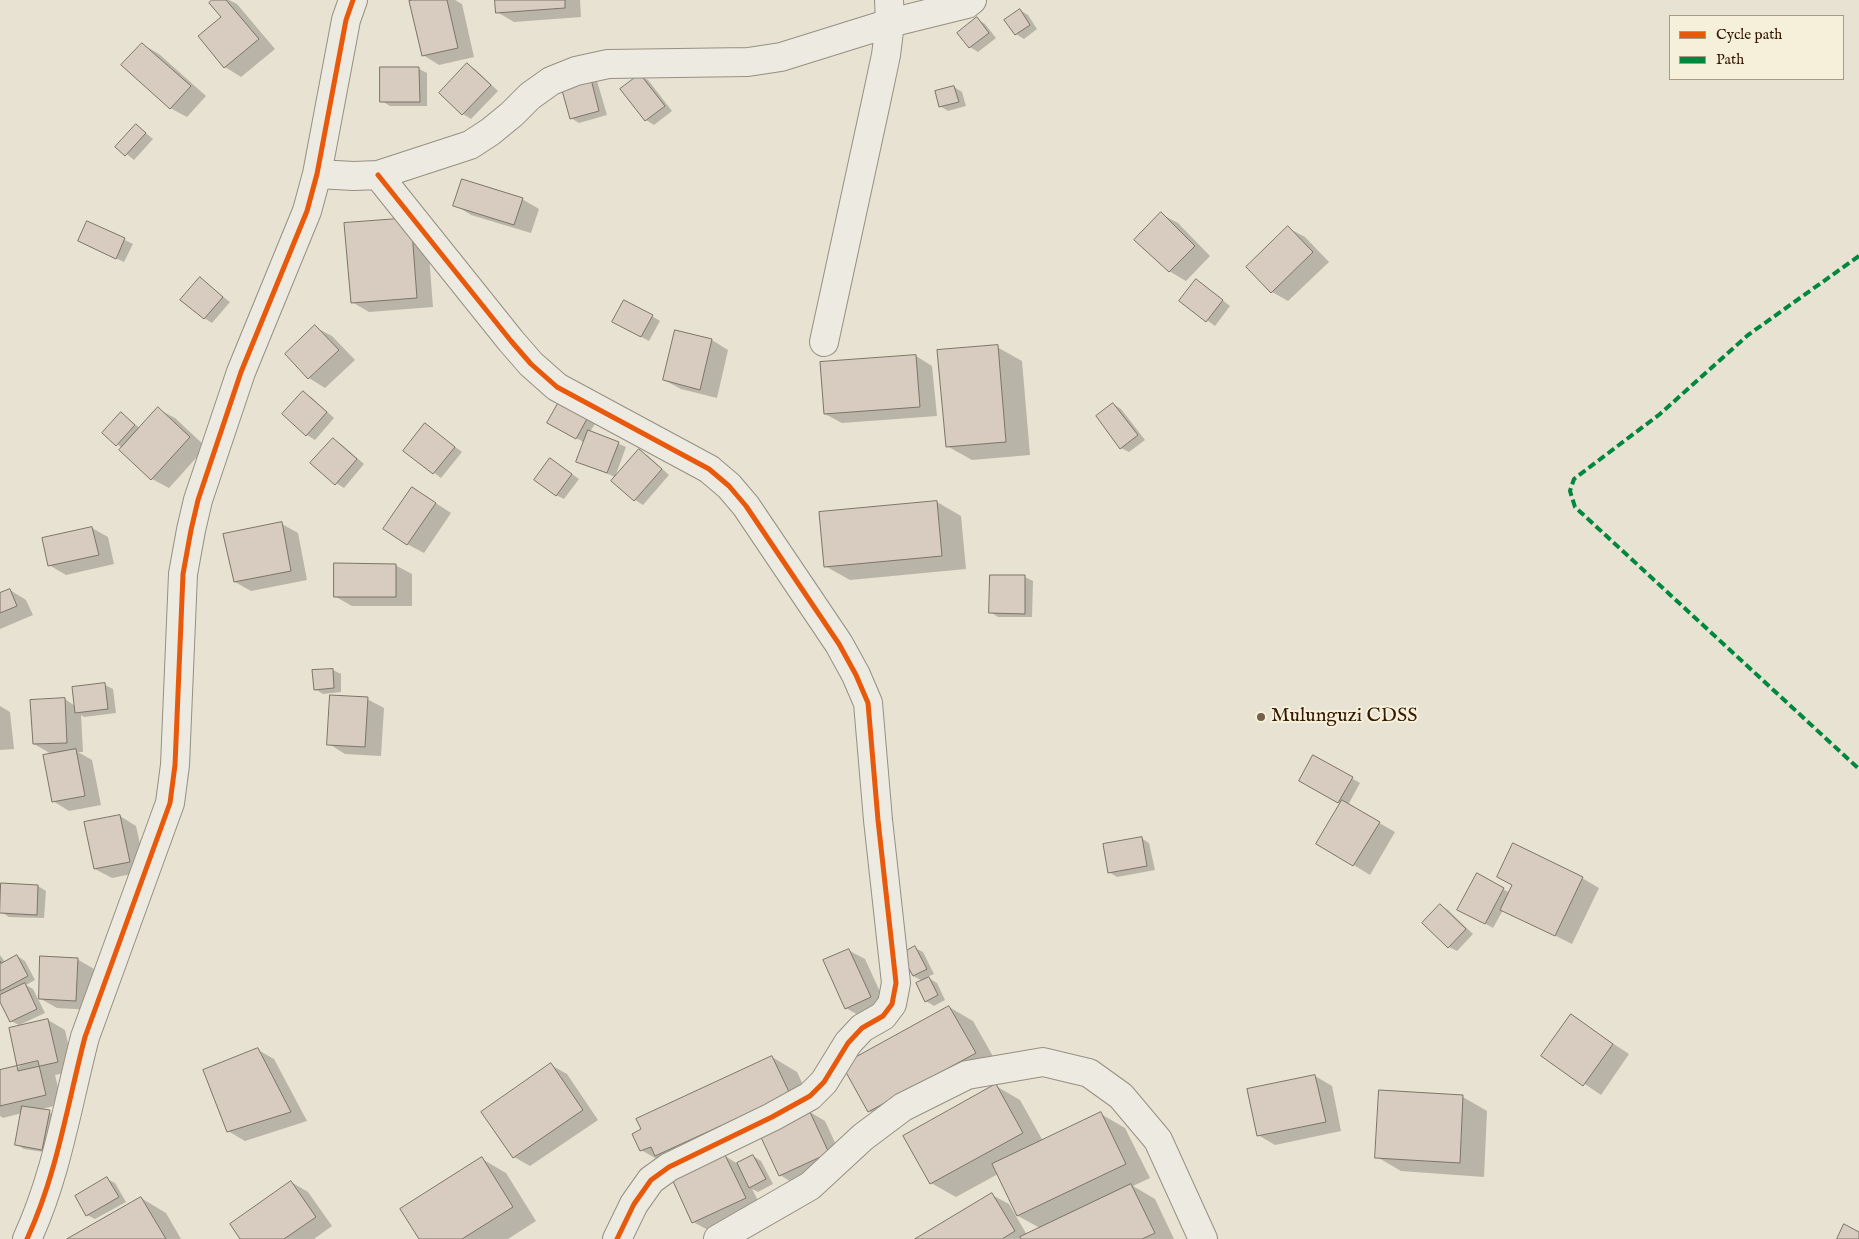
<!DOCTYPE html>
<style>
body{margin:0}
#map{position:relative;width:1859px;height:1239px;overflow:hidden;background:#e7e2d1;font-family:"IM FELL English",serif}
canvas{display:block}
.legend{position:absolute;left:1669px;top:15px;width:175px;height:65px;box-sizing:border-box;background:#f6f0db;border:1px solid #a89a84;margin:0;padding:6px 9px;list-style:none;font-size:15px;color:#341902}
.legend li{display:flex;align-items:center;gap:10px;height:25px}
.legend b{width:25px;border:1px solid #a89a84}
</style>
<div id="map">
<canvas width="1859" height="1239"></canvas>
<ul class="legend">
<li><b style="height:6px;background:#e8590c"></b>Cycle path</li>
<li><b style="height:6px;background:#00873e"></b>Path</li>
</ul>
</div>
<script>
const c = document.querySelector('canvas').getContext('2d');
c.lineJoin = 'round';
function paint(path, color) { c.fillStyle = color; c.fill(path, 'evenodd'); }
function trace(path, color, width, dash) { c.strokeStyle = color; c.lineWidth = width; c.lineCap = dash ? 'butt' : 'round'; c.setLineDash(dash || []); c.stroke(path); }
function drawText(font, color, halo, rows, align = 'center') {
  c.font = font + ' "IM FELL English",serif'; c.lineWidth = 4; c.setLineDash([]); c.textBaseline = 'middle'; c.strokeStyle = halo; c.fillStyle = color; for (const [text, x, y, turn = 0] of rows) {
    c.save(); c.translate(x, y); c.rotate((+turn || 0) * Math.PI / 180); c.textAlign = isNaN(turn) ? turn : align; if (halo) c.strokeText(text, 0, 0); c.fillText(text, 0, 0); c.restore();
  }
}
paint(new Path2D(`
 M214,0H229L237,4L275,49L241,77L225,67L222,18Z
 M418,0H455L462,4L474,57L439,65L423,55Z
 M496,0H580L581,17L514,22L497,12Z
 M1020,10L1028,15L1037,29L1024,39L1016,34Z
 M977,19L985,24L996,38L978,52L970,47L959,33Z
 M142,44L159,54L206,96L187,117L170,108Z
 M467,65L475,69L498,91L471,119L463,114L440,93Z
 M381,68L419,69L427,73V106H390L382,101Z
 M589,76L597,81L607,115L579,123L571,118Z
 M640,76L648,80L672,111L654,125L646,120Z
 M954,87L962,92L966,106L948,111L940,106Z
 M136,125L153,139L134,160L117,146Z
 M522,199L539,209L531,233L471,215L455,205Z
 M1161,214L1178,223L1210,256L1186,281L1169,271Z
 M410,219L427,229L433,307L369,312L352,302Z
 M88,222L133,244L124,262L79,241Z
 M1288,228L1305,237L1329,262L1288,301L1272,292Z
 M200,279L230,302L212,323L204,318Z
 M1204,286L1230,306L1215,326L1181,301Z
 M652,316L660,321L649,341L621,326Z
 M315,327L332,336L355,360L325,388L309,378Z
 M712,340L728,350L717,398L681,389L664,380Z
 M997,347L1022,361L1030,455L972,460L947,446Z
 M916,356L932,366L937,416L842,423L825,414Z
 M303,392L311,397L334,418L315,440L307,435L284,414Z
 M560,402L596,422L590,432L626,447L615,477L578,461L585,443L548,422Z
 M1113,404L1121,409L1145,440L1129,452L1121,448Z
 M158,409L175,418L206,447L169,488L152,479L121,450L122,448L104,433L121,414L140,428Z
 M425,424L462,452L441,478L404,450Z
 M333,439L341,444L364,464L344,488L336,483Z
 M639,451L647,455L669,475L643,505L635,500Z
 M558,464L579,479L564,499L556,495Z
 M413,488L451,513L424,553L407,544Z
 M937,502L961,516L966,569L850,580L825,566Z
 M282,524L298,533L307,580L251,591L235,582Z
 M92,528L108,537L114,564L66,575L49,565Z
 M395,565L412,574V606H352L336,597Z
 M1025,577L1033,581L1032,617H998L990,612Z
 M10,590L26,600L33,615L0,629V594Z
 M333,670L341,674V692L323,694L315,689Z
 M105,685L113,689L116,713L84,717L81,715L83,752H78L92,760L101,805L69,811L53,801V755L34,744L65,699L75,706L73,688Z
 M367,699L384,708L381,756L345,754L329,744Z
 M0,706L10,712L14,749L0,750Z
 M1314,756L1360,783L1348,805L1395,832L1370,875L1318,843L1341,803L1300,780Z
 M120,816L136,826L146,871L112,878L95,869Z
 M1141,838L1149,843L1155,870L1117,877L1109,872Z
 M1478,875L1510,893L1582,878L1599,888L1572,944L1503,910L1493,928L1459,909Z
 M38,886L46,891L44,918L9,917L1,912Z
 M1440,905L1448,910L1473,934L1457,951L1449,947Z
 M915,948L923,952L934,974L927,977L937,983L945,1000L934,1006L926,1001L923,981L913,976Z
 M848,950L865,959L887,1007L863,1018L846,1008Z
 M0,955L5,962L17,956L25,961L35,980L26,985L33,989L45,1013L19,1025L11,1021L0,999Z
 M77,959L94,969L92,1010L57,1008L41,999Z
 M949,1007L973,1021L999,1067L893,1125L869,1111Z
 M1571,1016L1629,1054L1601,1095L1543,1056Z
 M48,1020L65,1030L74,1071L55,1075L62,1104L38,1110L49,1112L57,1116L50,1153L24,1149L16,1144L22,1113L3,1118L0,1116V1072L19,1067Z
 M258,1050L274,1059L307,1121L245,1141L228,1131Z
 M772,1057L797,1072L814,1108L808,1111L825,1121L844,1162L796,1185L780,1175L760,1133L666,1164L641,1150Z
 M551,1065L567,1074L598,1120L530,1166L514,1157Z
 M1315,1076L1332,1086L1341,1131L1275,1145L1258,1135Z
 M996,1086L1020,1100L1043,1141L1101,1114L1125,1128L1150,1178L1133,1186L1155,1199L1174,1239H918L992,1195L1009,1204L1027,1235L1040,1228L1018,1216L998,1174L956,1197L931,1183Z
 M1381,1091L1463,1097L1487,1111L1484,1177L1401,1171L1377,1157Z
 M725,1156L738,1164L753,1156L761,1161L773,1184L758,1192L752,1189L762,1208L710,1231L693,1222Z
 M482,1159L506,1173L536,1221L508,1239H420Z
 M107,1179L115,1183L126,1202L95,1219L87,1215Z
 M291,1182L308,1192L332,1226L314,1239H242Z
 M141,1198L166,1213L181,1239H69Z`), '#0003');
const building = new Path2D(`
 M212,0H226L259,39L224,68L198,36L221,17L209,3Z
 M413,0H447L458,48L422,56L409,1Z
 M495,0H565V8L496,13Z
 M1020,9L1030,25L1015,35L1004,20Z
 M977,17L989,33L969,48L957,33Z
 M142,43L191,86L170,109L121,65Z
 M467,63L491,85L462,115L439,93Z
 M380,67H419L420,102H380Z
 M640,74L665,106L645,121L620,89Z
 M590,75L599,111L570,119L560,83Z
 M954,86L959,102L939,107L935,91Z
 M136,124L146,133L125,156L115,147Z
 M462,179L523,198L514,225L453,206Z
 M1161,212L1195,246L1169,272L1134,240Z
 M411,218L417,298L351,303L344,223Z
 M87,221L125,238L116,259L78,241Z
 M1288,226L1313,252L1271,293L1246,267Z
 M200,277L223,297L204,319L180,300Z
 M1196,279L1223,300L1206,322L1179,301Z
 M624,300L653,315L641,337L612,322Z
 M315,325L339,350L308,379L285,354Z
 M675,330L712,339L700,390L663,380Z
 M998,345L1006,442L946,447L937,350Z
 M916,355L920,407L824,414L820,362Z
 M303,391L327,412L306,436L282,414Z
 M560,400L588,417L576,439L547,423Z
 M1113,403L1138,435L1120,449L1096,416Z
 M158,407L190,437L151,480L119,450Z
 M121,412L135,425L116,446L102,433Z
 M425,423L455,447L433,474L403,451Z
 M588,430L619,442L607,473L576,462Z
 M333,438L357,459L335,485L310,463Z
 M639,449L662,469L634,501L611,481Z
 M550,458L572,474L556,496L534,480Z
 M412,487L436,503L407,545L383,529Z
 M937,501L942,556L824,567L819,512Z
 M282,522L291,571L234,582L223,534Z
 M92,527L99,555L48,566L42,538Z
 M334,563L396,564V597H334Z
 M990,575H1025V614L989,613Z
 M10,589L17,606L0,613V593Z
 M333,669L334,688L314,690L312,670Z
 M105,683L108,709L75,713L72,687Z
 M330,695L368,697L365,747L327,745Z
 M65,698L67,743L33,744L30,700Z
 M76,749L85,796L52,802L43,755Z
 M1313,755L1353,777L1338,803L1299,781Z
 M1342,800L1380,822L1353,866L1316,844Z
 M120,815L130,862L94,869L84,822Z
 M1142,837L1147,866L1108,873L1103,844Z
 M1513,843L1583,877L1555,936L1500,910L1512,885L1497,877Z
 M1477,873L1504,888L1485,924L1457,910Z
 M1,883L38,885L37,915L0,913Z
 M1440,904L1466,929L1448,948L1422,923Z
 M915,946L927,969L913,976L901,954Z
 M849,949L871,997L845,1009L823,960Z
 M17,955L28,976L0,991V961L1,963Z
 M40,956L78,958L76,1001L39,999Z
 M929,977L938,995L925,1002L916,983Z
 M25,983L37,1009L10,1022L0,1002V995Z
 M949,1006L976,1053L868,1112L842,1065Z
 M1571,1014L1613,1044L1583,1086L1541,1056Z
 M48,1019L58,1062L18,1071L9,1028Z
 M258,1048L291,1112L227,1132L203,1070Z
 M772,1056L790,1094L655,1156L651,1147L640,1151L632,1134L641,1129L636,1119Z
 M38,1061L46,1095L0,1106V1070Z
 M551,1063L583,1110L513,1158L481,1112Z
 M1315,1075L1326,1122L1257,1136L1247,1089Z
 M996,1084L1023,1133L930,1184L903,1136Z
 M1379,1090L1463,1095L1460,1163L1375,1158Z
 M22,1106L50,1110L42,1150L15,1145Z
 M809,1110L829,1153L779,1176L759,1133Z
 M1101,1112L1126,1164L1017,1216L992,1164Z
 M725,1155L746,1198L692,1223L672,1179Z
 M753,1155L766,1179L749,1188L737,1163Z
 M482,1157L513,1207L462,1239H419L400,1209Z
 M107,1177L119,1197L86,1216L75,1196Z
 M291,1181L316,1217L284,1239H240L230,1224Z
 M1131,1184L1155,1233L1142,1239H1021L1020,1237Z
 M992,1193L1015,1231L1002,1239H915Z
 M141,1197L166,1239H67Z
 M1844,1224L1859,1232V1239H1837Z`);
paint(building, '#d8cbbf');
trace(building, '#7c7468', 1);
const minor = new Path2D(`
 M317,174L354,176L378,175L470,145L490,132L512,114L530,96L551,81L576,71L608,64L748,62L781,57L890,23L889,0
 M378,175L511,341L531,364L557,387L709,469L729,486L746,506L839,644L856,675L868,703L878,820L896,983L892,1004L883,1016L862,1028L848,1043L824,1082L810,1096L772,1117L669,1167L651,1180L634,1204L617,1239
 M824,342L876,102L886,55L890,23L967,4L972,0
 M27,1239C57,1174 67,1106 85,1037L170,803L175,765L183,574L191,530L198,500L241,372L307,211L317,174L346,20L353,0
 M718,1239L810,1186L863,1137L903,1107L967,1075L1043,1062L1089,1073L1121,1096L1158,1140L1203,1239`);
trace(minor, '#969083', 30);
trace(minor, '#eceae1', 28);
trace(new Path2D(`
 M1859,256L1748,335L1660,414L1574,479L1570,491L1575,507L1859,769`), '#00873e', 4, [8, 4]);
trace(new Path2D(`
 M378,175L511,341L531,364L557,387L709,469L729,486L746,506L839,644L856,675L868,703L878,820L896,983L892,1004L883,1016L862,1028L848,1043L824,1082L810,1096L772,1117L669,1167L651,1180L634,1204L617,1239
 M27,1239C57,1174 67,1106 85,1037L170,803L175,765L183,574L191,530L198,500L241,372L307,211L317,174L346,20L353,0`), '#e8590c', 5);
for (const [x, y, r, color] of [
 [1261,717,5,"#735f4a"]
]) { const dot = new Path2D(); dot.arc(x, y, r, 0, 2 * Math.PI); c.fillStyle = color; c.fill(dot); trace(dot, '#f6f0db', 2); }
drawText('20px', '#341902', '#f6f0db', [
 ["Mulunguzi CDSS",1271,717]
], 'left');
</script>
